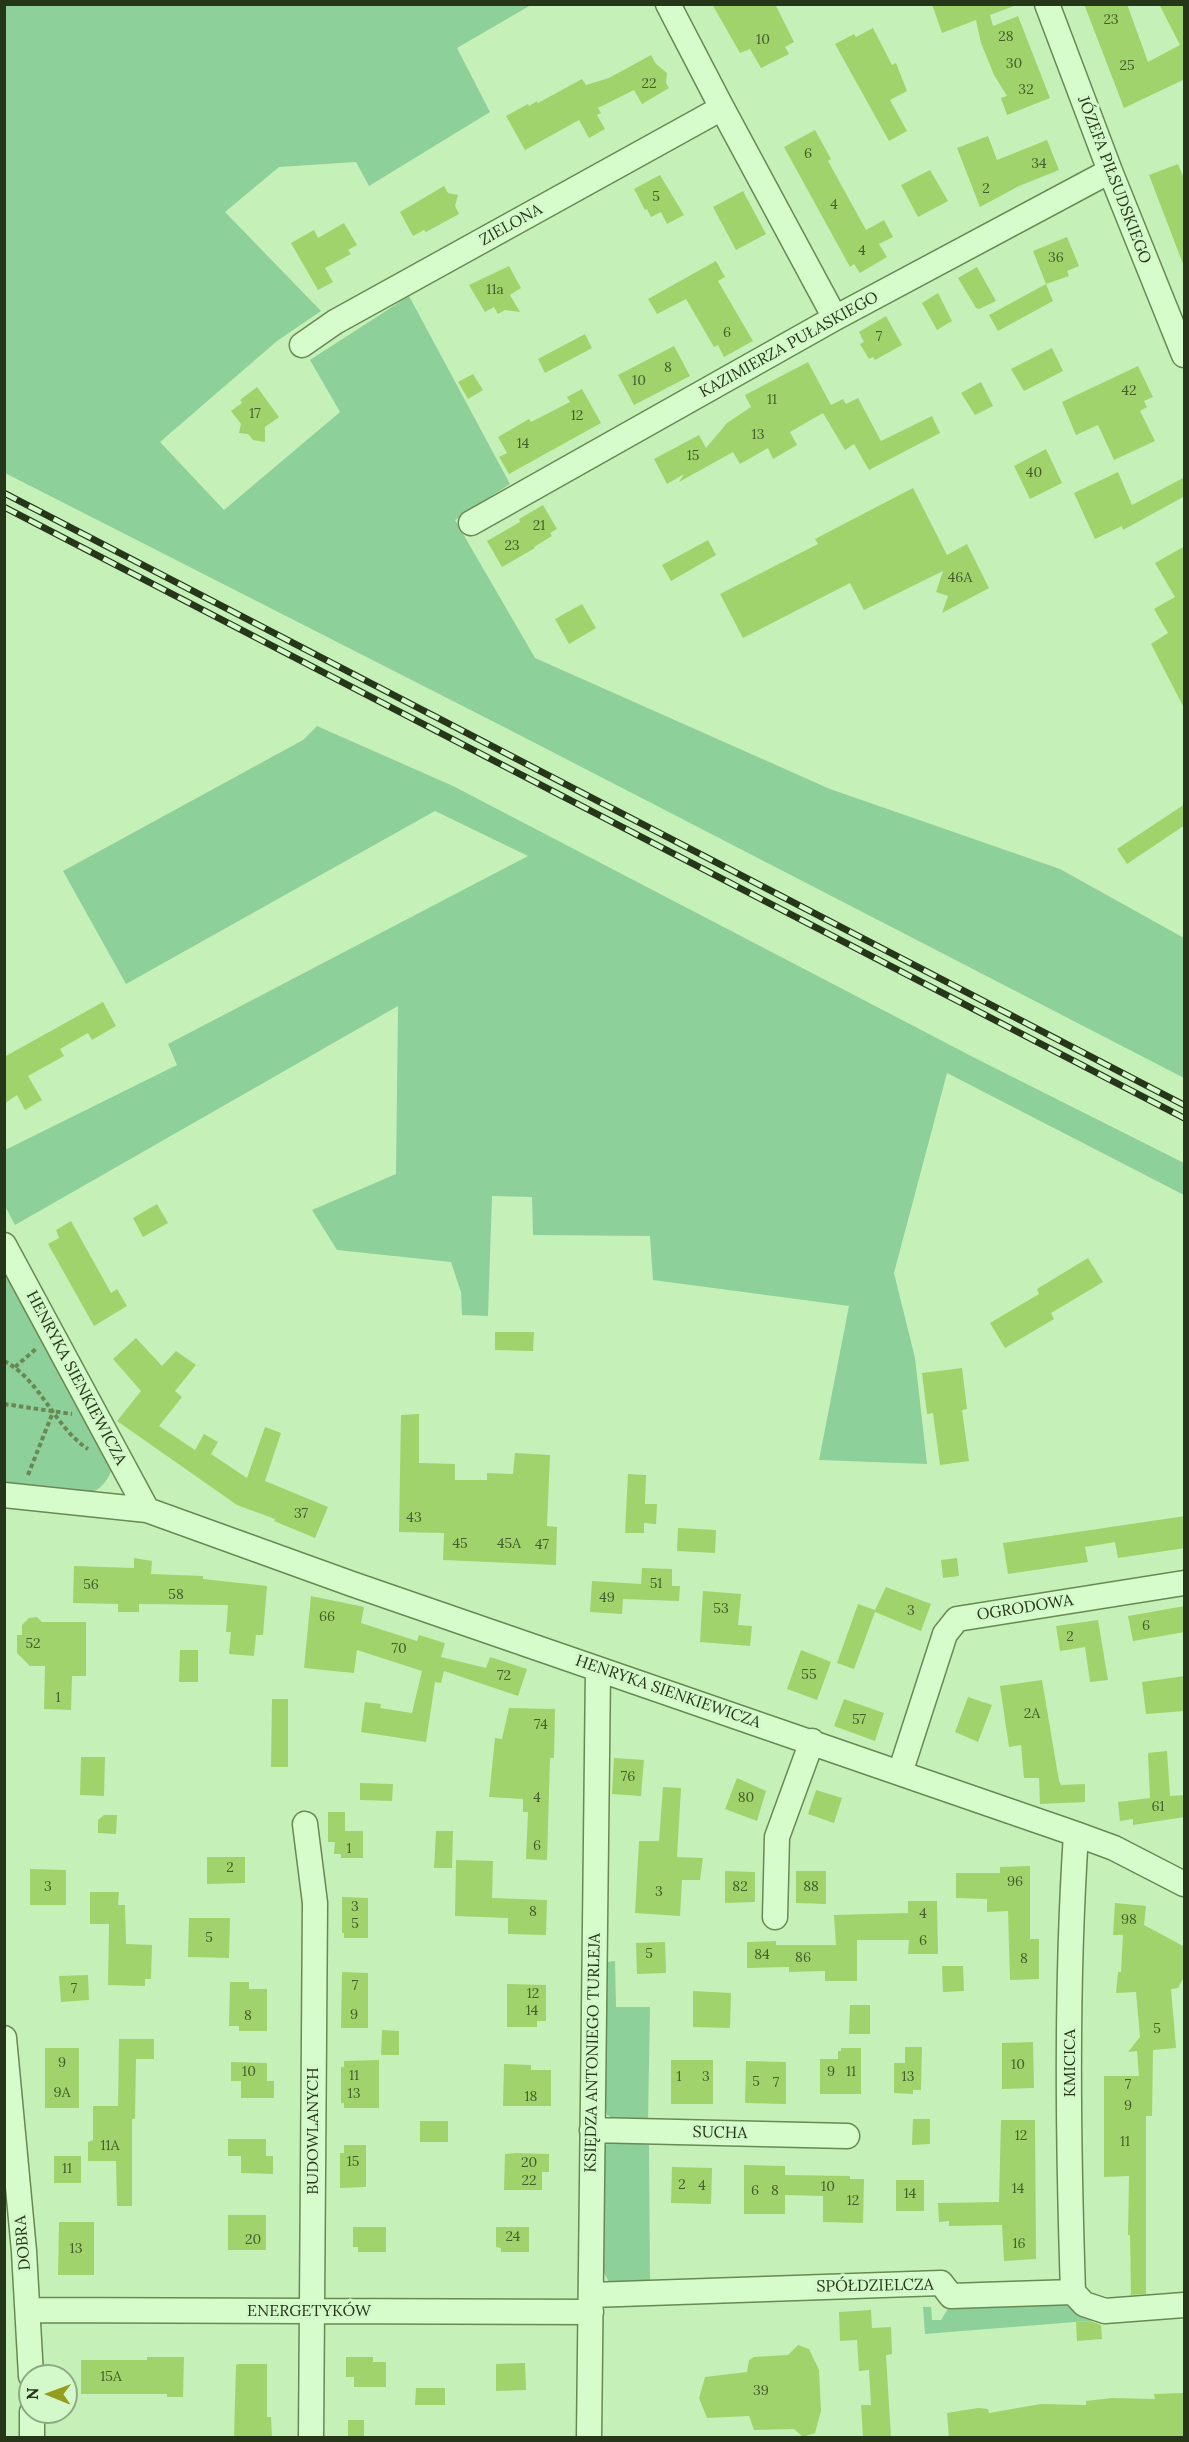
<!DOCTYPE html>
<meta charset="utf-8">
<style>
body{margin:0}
#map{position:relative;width:1189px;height:2442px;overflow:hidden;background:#c5f1b9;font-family:Lora,serif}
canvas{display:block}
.frame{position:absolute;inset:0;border:6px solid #263619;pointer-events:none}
.north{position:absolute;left:18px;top:2364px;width:60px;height:60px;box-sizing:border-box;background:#d3f8c9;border:2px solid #8eaa83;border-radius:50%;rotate:271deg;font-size:16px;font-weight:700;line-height:24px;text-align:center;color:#263619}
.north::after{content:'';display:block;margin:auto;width:21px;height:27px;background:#949d1d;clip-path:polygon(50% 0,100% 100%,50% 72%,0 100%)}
</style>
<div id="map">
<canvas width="1189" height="2442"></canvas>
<div class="frame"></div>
<div class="north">N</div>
</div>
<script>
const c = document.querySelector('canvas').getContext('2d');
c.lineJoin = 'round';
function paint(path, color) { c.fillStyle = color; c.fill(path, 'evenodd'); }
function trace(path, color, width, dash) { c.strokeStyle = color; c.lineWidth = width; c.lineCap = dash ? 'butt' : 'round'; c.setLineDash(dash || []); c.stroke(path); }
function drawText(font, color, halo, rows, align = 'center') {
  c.font = font + ' Lora,serif'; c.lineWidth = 6; c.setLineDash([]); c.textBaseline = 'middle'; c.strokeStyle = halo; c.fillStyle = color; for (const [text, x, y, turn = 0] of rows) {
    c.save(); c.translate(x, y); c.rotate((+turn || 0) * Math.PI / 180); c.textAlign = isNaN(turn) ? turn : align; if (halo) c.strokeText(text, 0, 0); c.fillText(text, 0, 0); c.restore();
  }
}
paint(new Path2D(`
 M4,5H531L457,48L490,112L369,186L356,162L279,167L225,212L321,311L277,341L160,442L224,510L340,412L310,360L409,296L510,484L455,520L535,658L830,789L1060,869L1184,938V1078L504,727L5,473Z
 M317,726L453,786L975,1058L1184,1163V1195L947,1073L894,1273L915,1358L927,1464L819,1460L849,1306L653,1280L650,1236L533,1235L532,1197L492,1196L488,1316L462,1315L461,1292L451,1262L337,1250L312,1210L396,1174L398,1006L15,1225L5,1206V1150L177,1065L168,1044L528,856L435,811L126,984L63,871L303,740Z
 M4,1266L112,1468C109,1480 100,1490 88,1494L5,1484Z
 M615,1961L616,2007H650L648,2121L619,2122L607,2115L604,2102L607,1962Z
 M614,2139L649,2145L650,2283L622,2285L609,2282L603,2271V2147Z
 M1061,2303L1100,2320L925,2334L923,2307H931L932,2320H941L947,2310L953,2307Z`), '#8dd09a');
paint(new Path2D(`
 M712,4H775L794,42L785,47L789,54L761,68L750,49L740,53Z
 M932,4H1014V6L990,15L993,26L1018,16L1050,98L1007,115L1001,98L1007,96L994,75L981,43L976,20L942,33Z
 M1084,4H1127L1148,62L1180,45L1159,4H1185V79L1124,108Z
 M873,28L892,65L896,63L907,91L890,100L907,131L889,141L835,44L854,34L856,37Z
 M651,55L656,64L667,73L666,83L669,88L642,104L634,90L598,108L601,113L597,115L605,129L589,138L579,120L525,150L506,116L528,104L529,106L537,101L538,103L582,79L586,85L609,78Z
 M815,130L831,159L828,161L866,230L884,220L893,237L879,244L887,257L860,273L854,264L850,267L784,147Z
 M988,136L997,160L1047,140L1059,170L1019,186L980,207L957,148Z
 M1178,164L1185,181L1183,264L1149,175Z
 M930,170L948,201L918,217L901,185Z
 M660,175L684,215L667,224L661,212L651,217L647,209L645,210L634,189Z
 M444,186L448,193L458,195L455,206L459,214L426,232L424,230L413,236L400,212Z
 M743,191L766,234L736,250L713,207Z
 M344,223L357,245L348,250L351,254L325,268L333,282L318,290L291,243L314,230L318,238Z
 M1067,237L1079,266L1067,271L1069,276L1046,284L1033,251Z
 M716,261L725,277L718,281L753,341L724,357L718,345L714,347L686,299L657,314L648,299Z
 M509,266L521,288L510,295L520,312L505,310L498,314L494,307L485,312L469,285Z
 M977,267L996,301L979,309L976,308L958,278Z
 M1046,284L1053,301L998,331L989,315Z
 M938,293L952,321L937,330L922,303Z
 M886,316L902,345L875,360L873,357L869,359L860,344L864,342L859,332Z
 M585,334L592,348L545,373L538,359Z
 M674,346L690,376L634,405L618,375Z
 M1052,348L1063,371L1024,391L1011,369Z
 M808,362L831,405L843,399L846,404L858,398L881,441L932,416L940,433L869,470L854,444L845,450L823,413L790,432L797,445L773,459L768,448L740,464L733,452L679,482L684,474L667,484L654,459L699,435L706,448L727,423L751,407L745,395Z
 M1138,366L1153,397L1144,401L1147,407L1140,411L1155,441L1114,460L1098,425L1076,435L1062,402Z
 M473,374L483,390L468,399L458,382Z
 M981,382L993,406L975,415L961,393Z
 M257,387L279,417L265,427V442L253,440L248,434L239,433L241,424L231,411L242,403L240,400Z
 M582,389L601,423L509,474L499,457L507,453L498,437L529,419L531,422L570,402L567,397Z
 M1046,449L1062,483L1030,499L1014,466Z
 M1118,472L1132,505L1185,477V496L1123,530L1122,526L1095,539L1074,493Z
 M913,488L947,555L967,544L989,588L942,613L948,596L936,592L943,571L864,610L850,583L743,638L720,594L818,544L815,539Z
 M543,505L557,529L550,533L552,536L534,547L535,548L502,567L487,541L520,522L519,519Z
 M708,540L716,555L671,581L662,565Z
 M1185,546V710L1151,644L1168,633L1154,609L1175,597L1155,563Z
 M582,604L596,628L569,644L555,619Z
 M1185,804V825L1127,864L1117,849Z
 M103,1002L116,1026L92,1040L88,1033L60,1049L64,1056L28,1076L42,1100L25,1110L17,1095L4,1104V1057Z
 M157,1204L168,1223L143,1237L133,1218Z
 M71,1221L111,1293L117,1289L127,1306L94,1326L48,1244L59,1238L56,1230Z
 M1088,1258L1103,1282L1051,1313L1054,1319L1005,1348L990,1323L1039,1294L1037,1289Z
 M495,1332H534L533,1351L495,1350Z
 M136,1338L162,1366L176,1351L196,1365L175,1391L182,1397L159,1426L195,1450L204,1434L218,1442L211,1454L247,1478L265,1427L281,1433L265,1481L328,1507L315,1538L274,1521L275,1519L237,1505L117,1421L141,1391L113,1359Z
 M962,1368L967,1409L962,1410L969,1461L940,1465L933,1413L927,1414L922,1373Z
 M419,1414V1463L455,1464V1480H487V1473L513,1474L515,1453L550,1455L547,1526L557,1527L556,1565L443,1560L444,1533L399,1532L401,1415Z
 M628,1474L646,1475L645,1504H657L656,1524L644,1523V1533H625Z
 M1185,1516V1548L1118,1558L1115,1542L1085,1547L1088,1562L1008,1574L1003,1543Z
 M678,1528L716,1530L715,1553L677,1551Z
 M134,1558L152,1561L151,1574L203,1576V1579L267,1586L263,1635H256L254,1656L229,1654L231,1632H226L228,1605L139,1604V1612H118V1604L73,1603L74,1566L134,1568Z
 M957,1558L959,1576L943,1578L941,1560Z
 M642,1568L672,1569V1586H680L679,1601L623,1599L622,1614L590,1612L592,1581L641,1584Z
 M886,1587L931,1604L921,1631L875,1612L854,1669L837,1663L858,1604L875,1610Z
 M703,1591L741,1594L738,1625L752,1626L750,1646L700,1642Z
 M311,1596L364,1607L361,1623L417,1641L419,1635L445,1643L441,1657L486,1668L490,1657L527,1669L518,1696L444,1671L441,1683L435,1682L426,1742L361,1732L365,1702L381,1704L380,1708L412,1713L422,1671L357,1650L354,1673L304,1668Z
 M1185,1606V1632L1133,1641L1128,1616Z
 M37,1617L42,1622H86V1676H72L71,1710L44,1709L45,1666H30L17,1653V1635H22V1625L29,1618Z
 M1098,1620L1108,1680L1090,1682L1085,1647L1060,1651L1056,1626Z
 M180,1650H198V1682H179Z
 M801,1650L831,1662L817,1700L787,1689Z
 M1185,1676V1711L1146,1714L1142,1682Z
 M1042,1680L1059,1781L1061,1785L1085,1784V1802L1040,1804L1039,1778H1024L1021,1745L1009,1747L1000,1686Z
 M968,1697L992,1705L978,1742L955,1732Z
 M272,1699H288V1767H271Z
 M844,1699L884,1713L875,1741L834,1726Z
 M509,1708L555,1709L554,1758H550L547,1860L526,1859L528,1812H523V1799L489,1797L495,1738L502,1739Z
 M1167,1751L1170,1796L1185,1795V1817L1133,1825V1819L1120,1821L1118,1802L1150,1798L1148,1753Z
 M81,1757H105L104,1796L80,1795Z
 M614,1758L644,1760L641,1796L612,1794Z
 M737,1778L766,1791L757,1821L725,1809Z
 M360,1783L393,1784L392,1801L360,1800Z
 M663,1787L681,1788L677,1857L703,1858L700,1880H682L680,1916L635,1913L639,1841H659Z
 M816,1790L842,1798L834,1823L808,1814Z
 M328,1812H345V1831H363V1858H341V1854H334L335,1842H328Z
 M104,1815H117L116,1834L98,1833V1820Z
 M436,1831H453L452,1868H434Z
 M207,1857H245V1883L207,1884Z
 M456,1860L493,1861L492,1898L547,1900L546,1935L508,1934V1918L455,1916Z
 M1030,1866V1939H1039V1979L1010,1980L1008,1911L987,1912V1899L956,1898V1873H1000V1867Z
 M30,1869L66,1870V1905H30Z
 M725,1871L755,1872V1902L725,1903Z
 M796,1871H826V1904L796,1903Z
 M90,1892H119L118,1905H125L126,1944L152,1945L151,1979H145V1986L108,1985L109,1924H90Z
 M342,1897L368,1898V1938H344V1933H342Z
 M908,1901H937L938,1954H908L909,1940H857V1981H825V1971L789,1972V1967L747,1968V1942L776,1941V1945H836L834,1915L908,1913Z
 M1115,1903L1146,1906L1144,1925L1185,1947V1975L1178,1988L1171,1989L1176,2048L1153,2050L1152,2116H1146V2294L1131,2295L1130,2235H1128L1129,2176L1104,2177V2076H1139L1137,2051L1128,2052L1140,2037L1136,1992L1116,1993L1118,1972H1121L1123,1935H1113Z
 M189,1918H230L229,1958L188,1957Z
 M665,1942L666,1973L637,1974L636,1943Z
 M942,1966H963L964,1991L943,1992Z
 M342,1972L368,1973V2028H341Z
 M88,1975L89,2000L61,2002L59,1976Z
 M230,1982H249V1989H267V2031H239V2026H229Z
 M507,1984L546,1985V2021H537V2027H507Z
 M693,1991L731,1993L730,2028L693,2027Z
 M850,2005H870V2034H849Z
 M382,2030L399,2031V2055H381Z
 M119,2039H154V2059H136L135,2119H132V2206H117L116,2161H88V2142L93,2140V2106H118Z
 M1033,2042L1034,2088L1002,2089V2043Z
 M905,2047H922L921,2090H913V2094L894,2093V2063H905Z
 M45,2048H79V2108H45Z
 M841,2048H861V2094H820V2059H838V2051H841Z
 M379,2060V2108H344V2103H341V2067H344V2061Z
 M671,2060H713V2104H671Z
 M746,2061L786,2062V2104L745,2103Z
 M231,2062L267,2063V2081H274V2098H241V2081H231Z
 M504,2064L531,2065V2070H551V2106H503Z
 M913,2119H930V2144L912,2145Z
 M1001,2120H1035L1036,2259L1004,2261L1002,2225L949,2226V2221L939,2222L938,2203L999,2202Z
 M420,2121H448V2142H420Z
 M228,2139H266V2156H273V2174L241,2173V2156H228Z
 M344,2145H366V2187L340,2188V2153H344Z
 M516,2153L549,2154V2172H542V2190H504L505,2154Z
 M54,2156H81V2183H54Z
 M744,2165L785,2166V2175L850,2176V2179H864L863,2223L823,2222V2196L785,2195V2214H744Z
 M672,2167L712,2168L711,2204L671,2203Z
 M896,2180H924V2211H896Z
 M228,2215H266V2250H228Z
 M59,2222H94V2275H58Z
 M353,2227H386V2252H358V2247H353Z
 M496,2227H529V2252H501V2248L496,2247Z
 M871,2310L872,2328L891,2327L892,2354L886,2355L891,2438H863L861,2405H871L869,2370L859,2371L857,2340L840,2341L839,2312Z
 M1090,2321L1101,2325L1102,2339L1077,2341L1076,2322Z
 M798,2345L809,2349L819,2370L821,2411L815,2433L803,2437L794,2429L754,2430L749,2416L707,2418L699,2398L705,2377L747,2372L749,2360L754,2357L788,2355Z
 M147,2357H184L183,2397H167V2394H81V2360H147Z
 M346,2357H373V2362H386V2387H354V2377H346Z
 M525,2363L526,2390L496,2391V2364Z
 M239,2364H267V2417H271L272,2438H234L236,2365Z
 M416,2388H445V2405H415Z
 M1183,2393L1185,2438H949L947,2413L978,2408L988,2409L989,2413L1041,2404L1086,2405V2401L1112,2398L1155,2399L1154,2394Z
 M348,2420H364V2438H348Z`), '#a0d36b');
const minor = new Path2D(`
 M668,4L722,108
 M1047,4L1110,171L1184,355
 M302,345L335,322L722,108L835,318
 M471,523L835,318L1110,171
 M4,1245L147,1510
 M4,1495L147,1510L352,1584L1076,1834L1114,1848L1184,1884
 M900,1773L945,1634L957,1619L1184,1583
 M305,1824L315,1903L311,2438
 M775,1917L777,1837L812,1741
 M4,2038L24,2251L31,2376
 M592,2130L847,2136
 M1073,2292C1068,2140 1066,1986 1076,1834
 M591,2295L941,2283L951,2296L1073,2292L1084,2304L1105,2311L1184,2305
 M28,2310L591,2312
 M32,2412V2438
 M589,2438L598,1669`);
trace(minor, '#688952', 27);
trace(new Path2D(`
 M4,1361C41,1380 54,1427 88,1449
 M15,1367L37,1348
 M4,1404L72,1414
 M28,1475L53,1412`), '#688952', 4, [4.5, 3]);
trace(minor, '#d7fccc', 24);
const rail = new Path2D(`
 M4,493L1184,1105
 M4,507L1184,1118`);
trace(rail, '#263619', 7);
trace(rail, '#d3f8c9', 4.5, [14]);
drawText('14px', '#445d2e', null, [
 ["23",1111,20],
 ["28",1006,37],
 ["10",763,40],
 ["30",1014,64],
 ["25",1127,66],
 ["22",649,84],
 ["32",1026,90],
 ["6",808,154],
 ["34",1039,164],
 ["2",986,189],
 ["5",656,197],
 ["4",834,205],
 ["4",862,251],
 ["36",1056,258],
 ["11a",495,290],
 ["6",727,333],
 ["7",879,337],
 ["8",668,368],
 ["10",639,381],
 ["42",1129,391],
 ["11",772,400],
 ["17",255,414],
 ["12",577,416],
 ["13",758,435],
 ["14",523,444],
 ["15",693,456],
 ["40",1034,473],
 ["21",539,526],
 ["23",512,546],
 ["46A",960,578],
 ["37",301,1514],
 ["43",414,1518],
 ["45",460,1544],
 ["45A",509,1544],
 ["47",542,1545],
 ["51",656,1584],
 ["56",91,1585],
 ["58",176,1595],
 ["49",607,1598],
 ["53",721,1609],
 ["3",911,1611],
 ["66",327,1617],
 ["6",1146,1626],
 ["2",1070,1637],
 ["52",33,1644],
 ["70",399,1649],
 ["55",809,1675],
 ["72",504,1676],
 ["1",58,1698],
 ["2A",1032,1714],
 ["57",859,1720],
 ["74",541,1725],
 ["76",628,1777],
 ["4",537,1798],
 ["80",746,1798],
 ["61",1158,1807],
 ["6",537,1846],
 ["1",349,1849],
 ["2",230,1868],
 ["96",1015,1882],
 ["3",48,1887],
 ["82",740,1887],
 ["88",811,1887],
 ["3",659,1892],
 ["3",355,1907],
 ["8",533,1912],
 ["4",923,1914],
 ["98",1129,1920],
 ["5",355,1924],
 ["5",209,1938],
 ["6",923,1941],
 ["5",649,1954],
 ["84",762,1955],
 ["86",803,1958],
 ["8",1024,1959],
 ["7",355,1986],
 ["7",74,1989],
 ["12",533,1994],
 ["14",532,2011],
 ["9",354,2015],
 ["8",248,2016],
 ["5",1157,2029],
 ["9",62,2063],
 ["10",1018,2065],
 ["10",249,2072],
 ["9",831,2072],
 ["11",851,2072],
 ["11",354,2076],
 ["1",679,2077],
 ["3",706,2077],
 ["13",908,2077],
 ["5",756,2082],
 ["7",776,2083],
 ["7",1128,2085],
 ["9A",62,2093],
 ["13",354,2094],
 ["18",531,2097],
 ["9",1128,2106],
 ["12",1021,2136],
 ["11",1125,2142],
 ["11A",110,2146],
 ["15",353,2162],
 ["20",529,2163],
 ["11",67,2169],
 ["22",529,2181],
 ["2",682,2185],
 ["4",702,2186],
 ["10",828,2187],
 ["14",1018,2189],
 ["6",755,2191],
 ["8",775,2191],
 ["14",910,2194],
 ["12",853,2201],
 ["24",513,2237],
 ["20",253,2240],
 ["16",1019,2244],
 ["13",76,2249],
 ["15A",111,2377],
 ["39",761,2391]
]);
drawText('16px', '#263619', '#d3f8c9', [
 ["JÓZEFA PIŁSUDSKIEGO",1114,180,69],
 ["ZIELONA",511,225,-29],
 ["KAZIMIERZA PUŁASKIEGO",789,345,-29],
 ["HENRYKA SIENKIEWICZA",76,1378,62],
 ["OGRODOWA",1025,1608,-9],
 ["HENRYKA SIENKIEWICZA",668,1692,19],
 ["KSIĘDZA ANTONIEGO TURLEJA",593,2053,-89],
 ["KMICICA",1070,2063,-90],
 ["BUDOWLANYCH",313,2131,-90],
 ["SUCHA",720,2133,1],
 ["DOBRA",23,2243,-95],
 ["SPÓŁDZIELCZA",875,2286,-1],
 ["ENERGETYKÓW",309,2311]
]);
</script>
